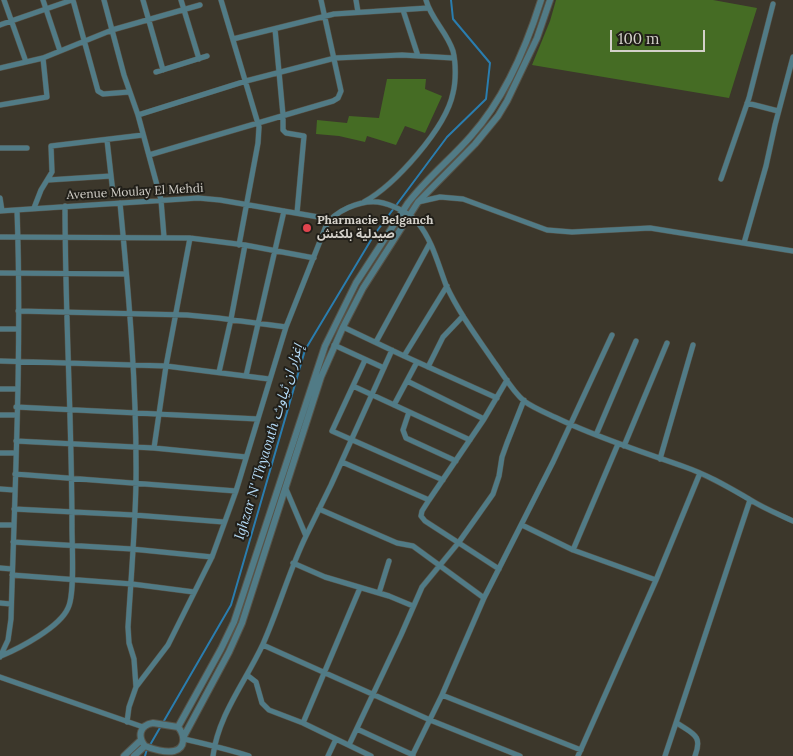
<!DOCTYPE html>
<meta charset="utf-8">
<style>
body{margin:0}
#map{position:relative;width:793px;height:756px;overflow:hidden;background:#3c372b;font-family:Lora,serif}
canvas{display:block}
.scale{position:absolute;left:610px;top:30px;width:95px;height:22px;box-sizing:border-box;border:2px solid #d4d1ca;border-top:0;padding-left:6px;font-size:15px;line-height:18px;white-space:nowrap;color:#d4d1ca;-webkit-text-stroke:4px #211f19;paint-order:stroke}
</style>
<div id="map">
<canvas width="793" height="756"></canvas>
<div class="scale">100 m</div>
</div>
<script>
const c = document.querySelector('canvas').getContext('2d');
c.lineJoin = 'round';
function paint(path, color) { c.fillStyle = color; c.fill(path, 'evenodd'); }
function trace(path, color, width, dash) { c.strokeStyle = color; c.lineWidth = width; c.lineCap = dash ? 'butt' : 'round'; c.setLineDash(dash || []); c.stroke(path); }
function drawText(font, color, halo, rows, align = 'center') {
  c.font = font + ' Lora,"Noto Sans Arabic",serif'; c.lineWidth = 4; c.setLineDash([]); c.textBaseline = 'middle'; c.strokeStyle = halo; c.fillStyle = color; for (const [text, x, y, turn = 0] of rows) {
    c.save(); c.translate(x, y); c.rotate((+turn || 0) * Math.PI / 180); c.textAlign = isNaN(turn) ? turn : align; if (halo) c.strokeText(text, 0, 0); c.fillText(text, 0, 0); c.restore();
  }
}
paint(new Path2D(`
 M556,0H713L757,8L729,98L532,65L550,21Z
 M387,79H426L425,89L442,96L425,133L405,126L396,145L367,136L365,142L339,136L316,134L317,120L347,123L349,116L379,118Z`), '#456c24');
trace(new Path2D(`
 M150,745L231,605L305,350L374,235L447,137L486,99L490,63L453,19L451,0
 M145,756L147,749`), '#2a7daf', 2);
const minor = new Path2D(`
 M4,0L26,62
 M43,0L60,51
 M73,0L98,91L103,94L129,92
 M104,0L124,75L138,115L161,200L164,237
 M143,0L163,70
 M181,0L199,59
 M221,0L259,127L258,143L239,245
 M356,0L358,12
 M403,10L418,56
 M0,25L72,0
 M275,29L283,115V130L286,133L304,136L297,213
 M233,39L334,14L428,8
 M0,68L43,58L112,30L200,5
 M156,72L207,56
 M747,103L778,111
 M0,105L47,97L43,58
 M138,115L246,81L335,58L402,55L453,58
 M107,140L113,193
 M0,148H27
 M149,155L333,101L338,98L341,91L321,0
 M721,179L749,98L773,4
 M48,180L111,176
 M0,198L2,211
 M364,202C395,185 446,128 453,93C456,81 456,63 453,51C447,32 431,19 426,0
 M418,202L440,197L463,199L547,230L572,232L650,228L793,251
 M120,203C129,296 137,389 136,483C135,531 131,579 128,627L129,643L134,659L136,687
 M34,208L41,190L52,172L51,146L143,135
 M0,211L198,198L220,200L330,219
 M0,237L190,238L245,245L314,258
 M744,243L766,166L775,125L793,57
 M0,273L126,274
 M18,311L187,315L218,318L286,327
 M343,327L404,356L447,286
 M0,329H17
 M376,342L430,243
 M334,345L384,368
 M404,356L497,398
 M365,360L332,431L443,480
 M0,361L166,366L269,379
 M428,367L443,337L463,316
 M219,372L231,319L245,245
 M246,376L284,211
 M407,381L484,419
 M353,386L470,440
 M0,389H17
 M394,405L417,362
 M16,407L258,419
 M409,412L403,430L406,438L456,461
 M0,415H16
 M596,435L636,341
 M16,441L154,448L246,457
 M624,446L667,343
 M154,448L166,366L190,238
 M0,453H16
 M660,459L693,345
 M342,462L429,500
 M15,474L236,491
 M0,489L14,490
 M14,509L134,515L224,522
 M319,509L397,543L413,546L484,598
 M0,525H13
 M522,525L573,550L656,580
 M306,536L331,485L392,350
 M13,542L132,549L212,557
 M573,550L618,444
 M293,563L325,577L389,596L413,606
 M0,568L12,569
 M499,569L425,521L421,516L422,511L429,500L484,419L507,380
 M12,575L132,584L194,592
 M379,593L389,561
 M0,603L11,604
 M263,645L430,720L520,756
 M1,656C20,648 60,627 68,608C75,595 72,546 72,529C72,421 65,314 65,206
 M0,657L8,640L11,619C15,483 22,346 17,210
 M247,675L256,682L262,703L269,710L303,723L371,756
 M0,677L143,727
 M442,695L581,750
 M127,722L129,707L136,687L168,645L212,557L236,491L286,327L326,226C334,211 360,200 378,202C391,204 410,213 418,223C432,240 438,264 446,285C459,313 477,337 494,362C503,374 512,391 524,401C535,409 549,414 561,420C601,439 643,452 685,467C708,475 728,487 749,499C763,508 778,514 793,521
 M303,723L360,588
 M677,723C693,734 703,735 695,756
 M357,729L413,755
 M184,739C206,744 227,749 249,756
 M349,745L401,635L422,587L459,542L493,494L499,476L502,457L507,443L524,400
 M213,756C218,715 246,681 263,644C279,608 289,571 306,536L286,489
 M328,756L336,739
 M412,756L442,695L484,598L553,462L612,335
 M578,756L656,580L700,473
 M665,756L750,500`);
const tertiary = new Path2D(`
 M153,723L178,727C185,735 186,748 174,751C166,753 152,749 145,746C137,736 140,725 153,723Z
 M178,727L221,649L234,622L325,346L356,283L408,203C427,178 451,159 471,136C505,98 526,48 541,0
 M184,736L229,652L242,623L321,377L343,327L363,288L418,202L475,144L498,116L507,101L537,38L550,0
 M124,756L141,740
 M134,756L145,746`);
trace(minor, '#575348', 6);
trace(tertiary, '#575348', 8);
trace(minor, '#517b86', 5);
trace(tertiary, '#517b86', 6);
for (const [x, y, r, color] of [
 [307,228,5,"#e0444e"]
]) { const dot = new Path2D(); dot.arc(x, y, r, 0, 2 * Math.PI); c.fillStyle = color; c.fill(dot); trace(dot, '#211f19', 2); }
drawText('12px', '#d4d1ca', '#211f19', [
 ["Avenue Moulay El Mehdi",135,192,-3]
]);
drawText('bold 12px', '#d4d1ca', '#211f19', [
 ["Pharmacie Belganch",317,221],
 ["صيدلية بلكنش",317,235]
], 'left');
drawText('italic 14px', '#b4daf6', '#211f19', [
 ["Ighzar N' Thyaouth إغزار ان ثياوث",269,442,-73]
]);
</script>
